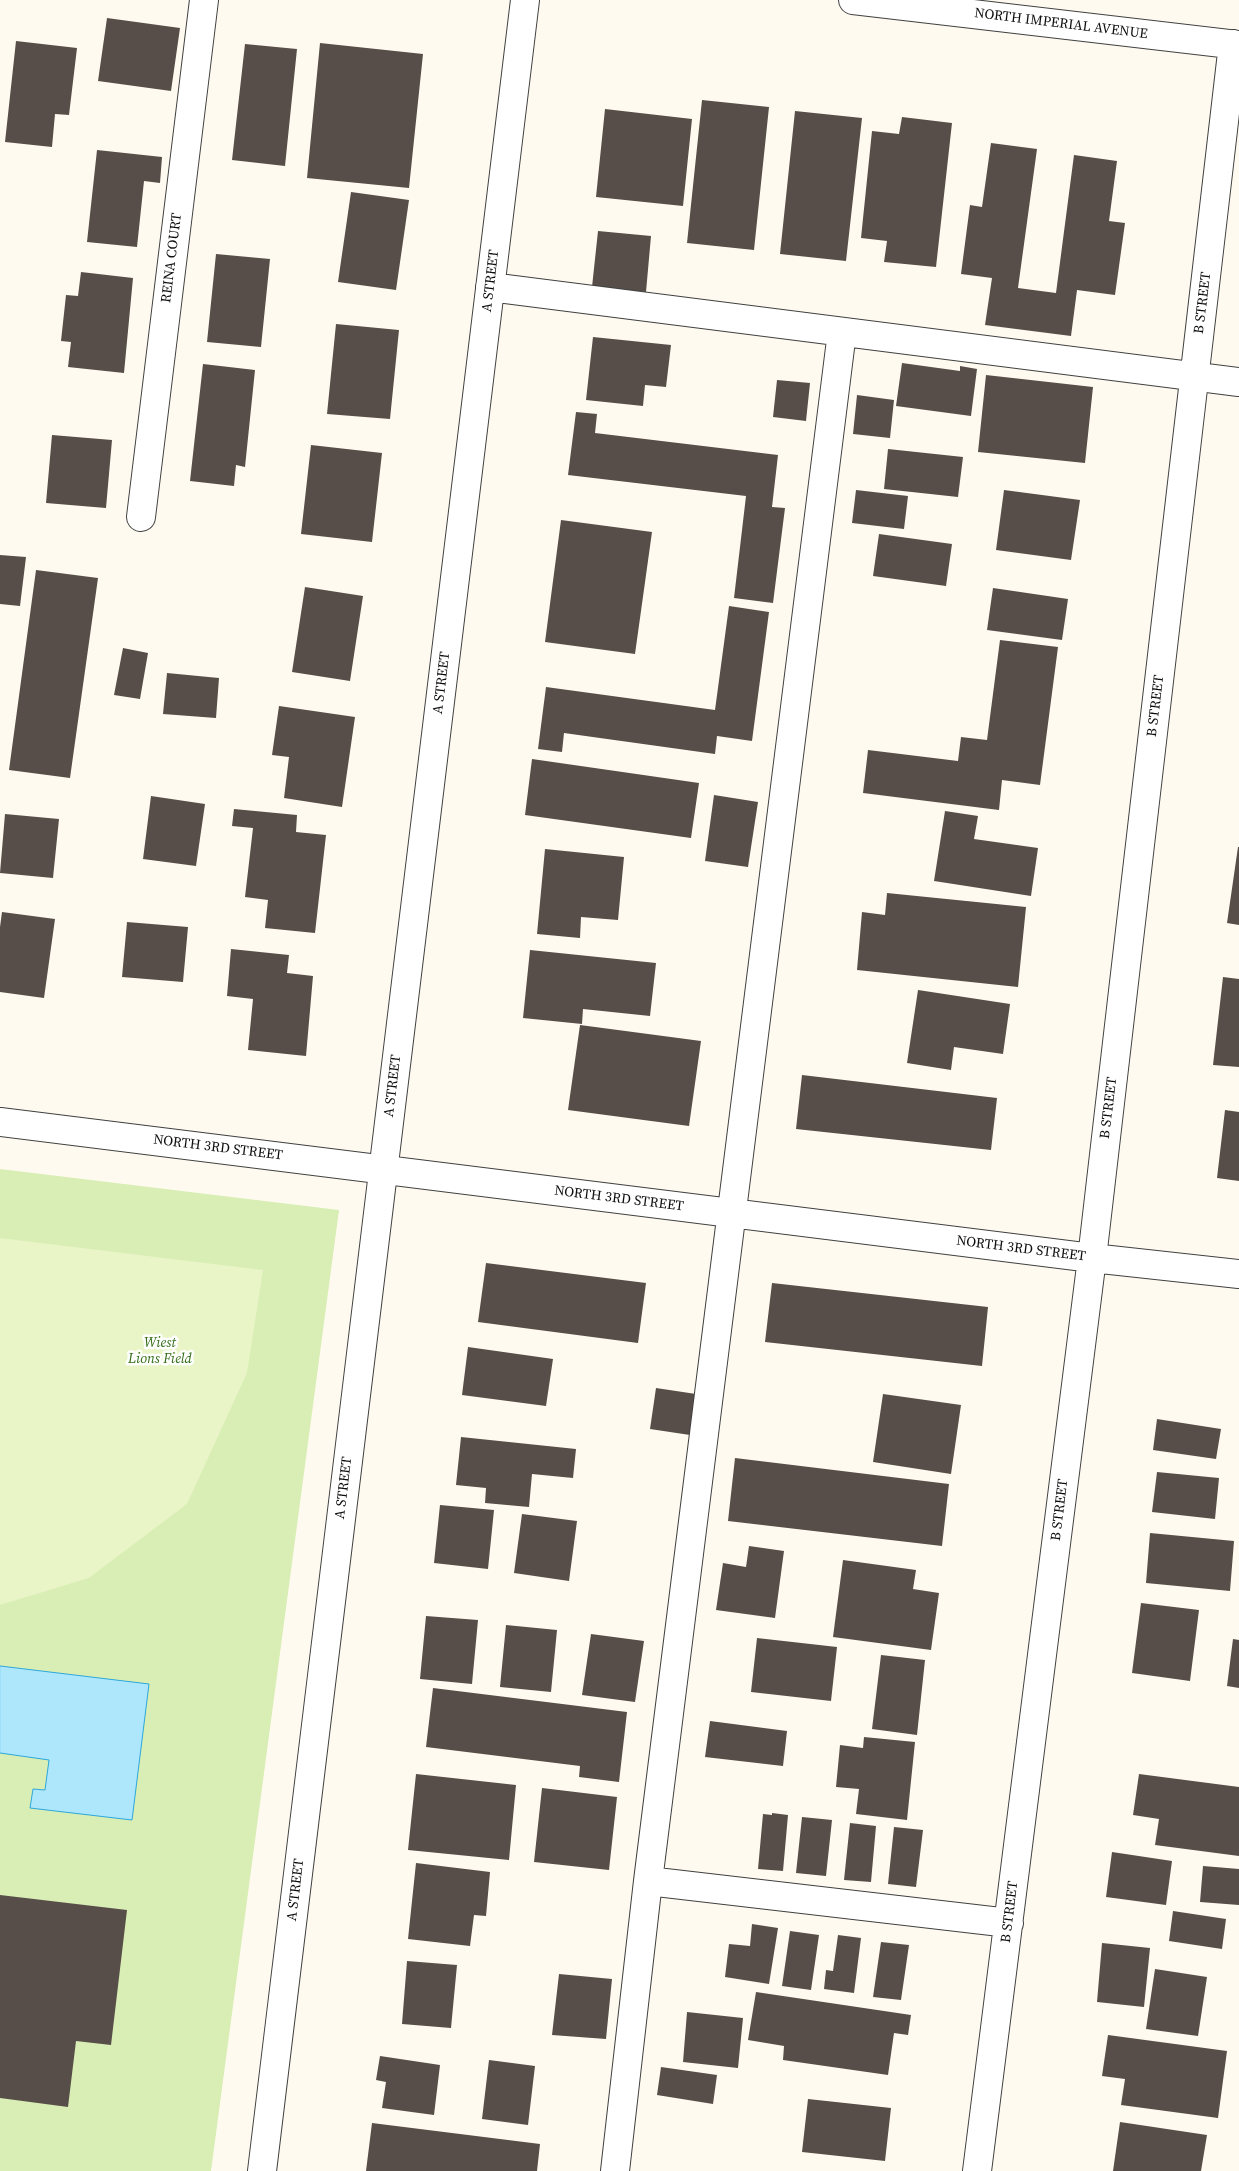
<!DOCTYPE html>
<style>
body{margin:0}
canvas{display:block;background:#fffaef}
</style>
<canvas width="1239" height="2171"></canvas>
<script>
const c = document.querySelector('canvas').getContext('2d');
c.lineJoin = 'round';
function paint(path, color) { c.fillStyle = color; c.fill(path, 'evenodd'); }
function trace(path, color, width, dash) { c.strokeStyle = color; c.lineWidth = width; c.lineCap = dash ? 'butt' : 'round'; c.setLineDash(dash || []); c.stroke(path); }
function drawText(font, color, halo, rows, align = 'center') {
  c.font = font + ' "Source Serif 4",serif'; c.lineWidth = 5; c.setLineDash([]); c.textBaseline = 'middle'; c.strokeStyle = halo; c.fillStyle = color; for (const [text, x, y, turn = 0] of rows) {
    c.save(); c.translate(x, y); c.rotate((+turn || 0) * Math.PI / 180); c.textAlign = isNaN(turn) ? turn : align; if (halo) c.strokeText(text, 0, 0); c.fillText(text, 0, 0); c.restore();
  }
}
paint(new Path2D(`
 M0,1169L339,1210L211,2171H0Z`), '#d8eeb4');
paint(new Path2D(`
 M0,1238L263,1270L247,1373L187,1504L89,1578L0,1605Z`), '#e9f4c7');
const water = new Path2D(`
 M0,1666L149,1684L132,1820L30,1808L33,1789L45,1790L49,1760L0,1753Z`);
paint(water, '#aee7fc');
trace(water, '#2da7db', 1);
paint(new Path2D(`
 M107,18L180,28L171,91L98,81Z
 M16,41L77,48L69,115L55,114L52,147L5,142Z
 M320,43L423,54L409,188L307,178Z
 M245,44L297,49L285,166L232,160Z
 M702,100L769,107L754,250L687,243Z
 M605,109L692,119L683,206L596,197Z
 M795,111L862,118L846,261L780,254Z
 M902,117L952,123L936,267L884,262L887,241L861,238L872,131L899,134Z
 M991,143L1037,149L1018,288L1056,293L1074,155L1117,161L1109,221L1125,223L1115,295L1077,290L1071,336L985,325L992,278L961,274L970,205L982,207Z
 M97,150L162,157L160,183L144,181L137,247L87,242Z
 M351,192L409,200L396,290L338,282Z
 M598,231L651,236L646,292L592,287Z
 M216,254L270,259L261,347L207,342Z
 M81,272L133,278L124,373L68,367L71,342L61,341L66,295L78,296Z
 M336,324L399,330L390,419L327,414Z
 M593,337L671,345L666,387L645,385L643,406L586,400Z
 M902,363L960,371V366L977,369L971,416L896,406Z
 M203,364L255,370L245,467L236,465L234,486L190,481Z
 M986,375L1093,387L1085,463L978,452Z
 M777,380L810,383L806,421L773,417Z
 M857,395L894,400L890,438L853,434Z
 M576,412L597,414L595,433L778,455L772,507L785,508L773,603L734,598L746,496L568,475Z
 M52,435L112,440L106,508L46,503Z
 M311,445L382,453L372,542L301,534Z
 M888,449L963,457L958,497L884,489Z
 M856,490L908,496L904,529L852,523Z
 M1004,490L1080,500L1071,560L996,550Z
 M561,520L652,532L635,654L545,642Z
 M879,534L952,544L946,586L873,576Z
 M0,555L26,557L20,606L0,604Z
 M36,570L98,578L70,778L9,770Z
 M305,587L363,596L350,681L292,672Z
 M993,588L1068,599L1062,640L987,630Z
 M729,606L769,612L752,741L717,736L715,754L564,733L562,752L538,749L546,687L715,710Z
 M1000,640L1058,647L1040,785L1002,780L999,810L863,793L868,750L958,761L961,737L987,740Z
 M123,648L148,653L140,699L114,695Z
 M167,673L219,678L216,718L163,714Z
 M279,706L355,717L342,807L284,798L289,757L272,755Z
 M532,759L699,783L691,838L525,815Z
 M714,795L758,802L748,867L705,861Z
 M151,796L205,804L196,866L143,859Z
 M234,809L297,815L296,832L326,835L315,933L265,928L268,900L245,897L253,828L232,826Z
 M945,811L978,816L974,839L1038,848L1031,896L934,881Z
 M5,814L59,819L53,878L0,873Z
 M1238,847H1239V925L1227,923Z
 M545,849L624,857L618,920L581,917L580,938L537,934Z
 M887,893L1026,907L1018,987L857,970L862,912L885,915Z
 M2,912L55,919L44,998L0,992V927Z
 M127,922L188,927L183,982L122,977Z
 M231,949L289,955L287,973L313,976L306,1056L248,1050L253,999L227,996Z
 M530,950L656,963L650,1016L583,1009L582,1024L523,1018Z
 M1223,977L1239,979V1067L1213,1065Z
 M918,990L1010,1004L1003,1054L954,1047L951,1070L907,1063Z
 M580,1025L701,1041L689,1126L568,1110Z
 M802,1075L997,1098L991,1150L796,1129Z
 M1225,1110L1239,1112V1181L1217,1178Z
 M486,1263L646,1283L638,1343L478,1322Z
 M772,1283L988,1307L982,1366L765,1342Z
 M468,1347L553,1359L546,1406L462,1395Z
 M656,1388L696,1394L690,1435L650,1429Z
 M883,1394L961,1405L951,1474L873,1462Z
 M1157,1419L1221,1429L1216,1459L1153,1450Z
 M461,1437L576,1449L573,1478L532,1474L529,1507L485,1503L486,1488L456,1485Z
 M735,1458L949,1484L942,1546L728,1521Z
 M1157,1472L1219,1478L1215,1519L1152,1512Z
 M440,1505L494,1510L488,1569L434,1563Z
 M522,1514L577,1521L569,1581L514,1573Z
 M1150,1533L1234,1541L1230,1591L1146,1583Z
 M749,1546L784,1551L775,1618L716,1610L723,1563L746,1567Z
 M843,1560L916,1570L913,1589L939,1593L931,1650L833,1637Z
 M1141,1603L1199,1610L1190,1681L1132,1673Z
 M426,1616L478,1620L472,1684L420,1679Z
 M506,1625L557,1630L551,1692L500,1687Z
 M591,1634L644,1641L635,1702L582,1695Z
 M757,1638L837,1647L831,1701L751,1692Z
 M1233,1639L1239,1640V1688L1227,1686Z
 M881,1655L925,1660L917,1735L872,1729Z
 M433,1688L627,1712L619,1782L579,1777L580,1766L426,1747Z
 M710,1721L787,1731L783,1766L705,1757Z
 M864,1737L915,1742L907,1820L856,1814L859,1789L836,1787L840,1745L863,1748Z
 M416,1774L516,1785L509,1860L408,1850Z
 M1139,1774L1239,1787V1856L1155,1845L1159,1819L1133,1815Z
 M542,1788L617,1797L609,1870L534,1862Z
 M772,1813L788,1815L783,1871L758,1869L763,1814L772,1815Z
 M802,1817L832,1820L826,1876L796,1873Z
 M850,1823L876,1826L871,1882L844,1880Z
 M894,1827L923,1830L916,1887L888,1884Z
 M1112,1852L1172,1861L1166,1905L1106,1897Z
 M416,1863L490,1872L486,1916L474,1915L470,1946L408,1939Z
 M1203,1866L1239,1869V1905L1200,1902Z
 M0,1895L127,1910L111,2045L76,2041L68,2107L0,2098Z
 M1173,1911L1226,1919L1222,1949L1169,1941Z
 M752,1924L778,1928L769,1984L725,1977L729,1944L750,1946Z
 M790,1931L819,1935L811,1990L782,1986Z
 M838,1935L861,1938L854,1993L824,1989L826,1970L833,1971Z
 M881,1942L909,1945L901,2000L873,1997Z
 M1102,1943L1150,1948L1144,2007L1097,2002Z
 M407,1961L457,1965L451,2028L402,2024Z
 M1155,1969L1207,1977L1198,2036L1146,2029Z
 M559,1974L612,1979L606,2039L552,2035Z
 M756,1992L911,2015L908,2035L894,2033L888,2075L783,2060L784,2046L748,2040Z
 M687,2012L743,2018L738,2068L683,2062Z
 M1108,2035L1227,2051L1218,2118L1121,2105L1125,2079L1102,2076Z
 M380,2056L440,2065L434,2115L382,2108L386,2082L376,2080Z
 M489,2060L535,2066L528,2125L482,2119Z
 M661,2067L717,2075L713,2104L657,2095Z
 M808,2099L891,2108L885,2161L802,2152Z
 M1120,2122L1207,2135L1201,2171H1113Z
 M372,2123L540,2144L537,2171H366Z`), '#584e49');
const minor = new Path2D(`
 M853,0L1239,45
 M490,287L1239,382
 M141,517L204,0
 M0,1122L1092,1258L1239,1274
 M648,1881L1009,1923
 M262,2171L525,0
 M615,2171L648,1881L842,332
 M977,2171L1092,1258L1233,44`);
trace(minor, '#414141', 30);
trace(minor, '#fff', 28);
drawText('14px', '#0e0e0e', '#fff', [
 ["NORTH IMPERIAL AVENUE",1061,24,7],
 ["REINA COURT",172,258,-83],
 ["A STREET",491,281,-83],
 ["B STREET",1203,303,-83],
 ["A STREET",442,683,-83],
 ["B STREET",1156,706,-83],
 ["A STREET",393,1086,-83],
 ["B STREET",1109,1108,-83],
 ["NORTH 3RD STREET",218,1148,7],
 ["NORTH 3RD STREET",619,1199,7],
 ["NORTH 3RD STREET",1021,1249,7],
 ["A STREET",344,1488,-83],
 ["B STREET",1060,1510,-83],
 ["A STREET",296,1890,-83],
 ["B STREET",1010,1912,-83]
]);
drawText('italic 14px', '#326d17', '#fff', [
 ["Wiest",160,1343],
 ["Lions Field",160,1359]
]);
</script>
